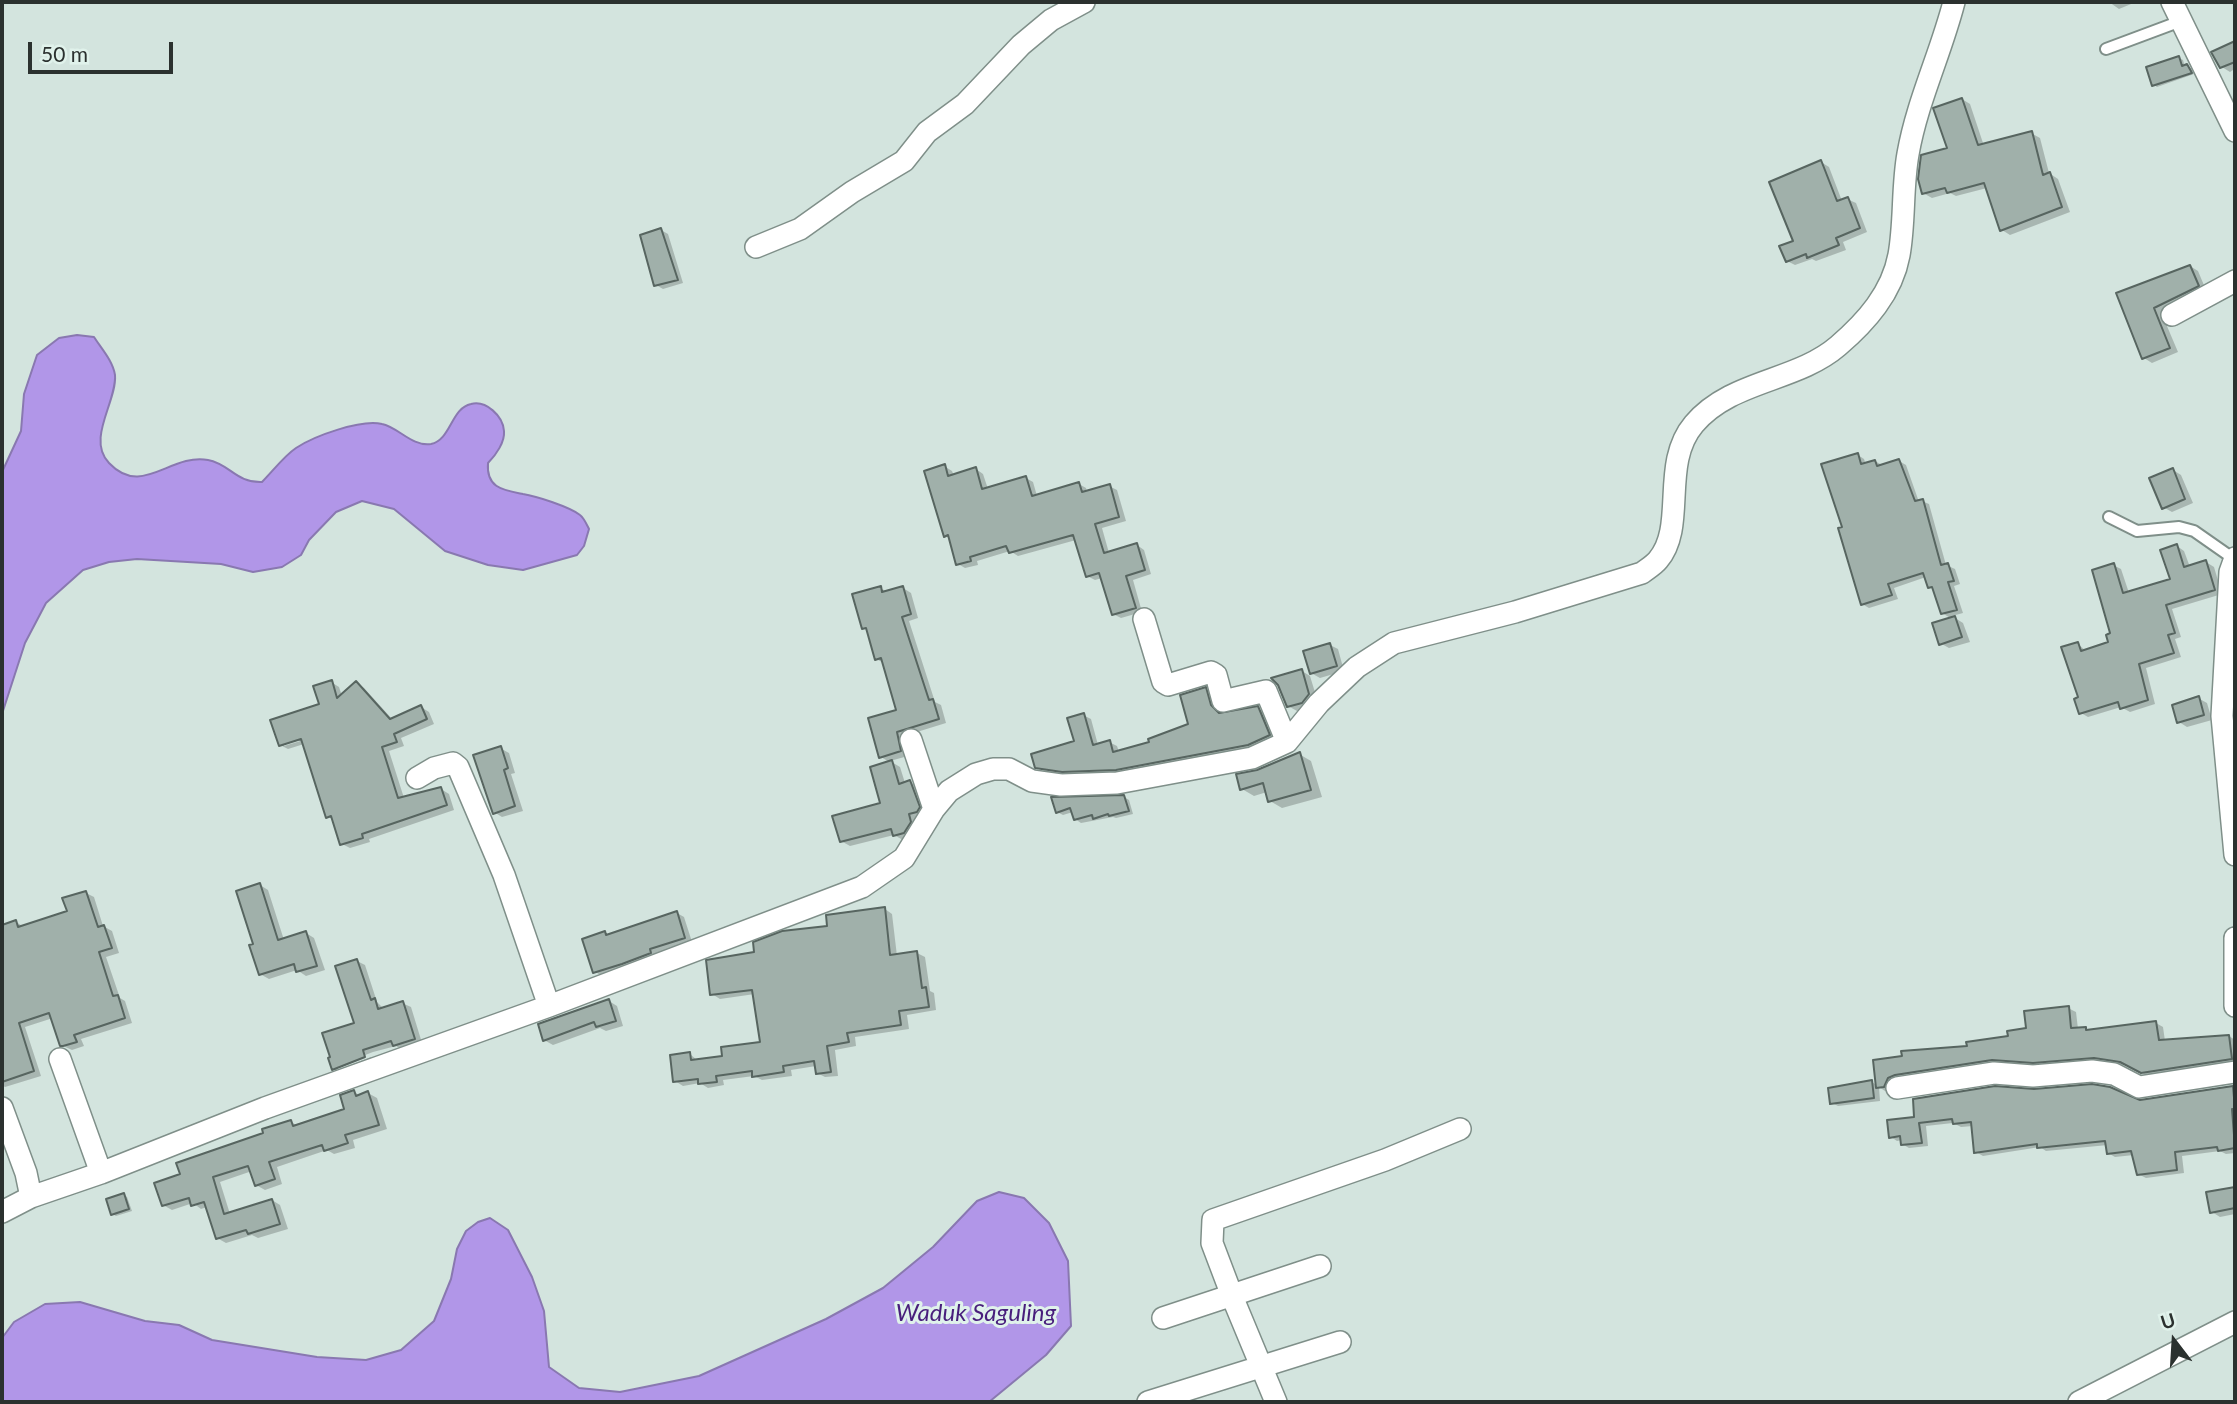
<!DOCTYPE html>
<style>
body{margin:0}
#map{position:relative;width:2237px;height:1404px;overflow:hidden;background:#d3e4de;font-family:Lato,sans-serif}
canvas{display:block}
.frame{position:absolute;inset:0;border:4px solid #2b312f;pointer-events:none}
.north{position:absolute;left:2139px;top:1306px;width:70px;height:70px;-webkit-text-stroke:5px #e0f2eb;paint-order:stroke;rotate:343deg;font-size:19px;font-weight:700;line-height:28px;text-align:center;color:#2b312f}
.north::after{content:'';display:block;margin:auto;width:24px;height:32px;background:#2b312f;clip-path:polygon(50% 0,100% 100%,50% 72%,0 100%)}
.scale{position:absolute;left:28px;top:42px;width:145px;height:32px;box-sizing:border-box;border:4px solid #2b312f;border-top:0;padding-left:9px;font-size:21px;line-height:24px;white-space:nowrap;color:#2b312f;-webkit-text-stroke:5px #e0f2eb;paint-order:stroke}
</style>
<div id="map">
<canvas width="2237" height="1404"></canvas>
<div class="frame"></div>
<div class="north">U</div>
<div class="scale">50 m</div>
</div>
<script>
const c = document.querySelector('canvas').getContext('2d');
c.lineJoin = 'round';
function paint(path, color) { c.fillStyle = color; c.fill(path, 'evenodd'); }
function trace(path, color, width, dash) { c.strokeStyle = color; c.lineWidth = width; c.lineCap = dash ? 'butt' : 'round'; c.setLineDash(dash || []); c.stroke(path); }
function drawText(font, color, halo, rows, align = 'center') {
  c.font = font + ' Lato,sans-serif'; c.lineWidth = 6; c.setLineDash([]); c.textBaseline = 'middle'; c.strokeStyle = halo; c.fillStyle = color; for (const [text, x, y, turn = 0] of rows) {
    c.save(); c.translate(x, y); c.rotate((+turn || 0) * Math.PI / 180); c.textAlign = isNaN(turn) ? turn : align; if (halo) c.strokeText(text, 0, 0); c.fillText(text, 0, 0); c.restore();
  }
}
const water = new Path2D(`
 M77,335L94,337C101,348 113,361 115,375C117,402 86,439 109,463C142,498 170,453 208,460C230,464 236,483 262,482C273,471 284,456 296,448C314,436 361,419 382,424C398,427 412,447 431,444C451,440 451,408 471,404C486,400 503,416 504,431C505,442 496,455 488,463C486,488 503,490 523,494C536,496 570,507 580,515C584,518 587,525 589,529L584,546L577,555L523,570L488,565L445,551L394,509L362,501L336,512L309,540L301,555L282,567L253,572L221,564L137,559L109,562L83,570L46,603L25,643L2,714V472L21,431L24,394L37,355L59,338Z
 M999,1192L1024,1198L1049,1223L1068,1261L1071,1326L1046,1355L989,1402H2V1338L14,1322L45,1304L80,1302L145,1321L179,1325L212,1340L317,1357L366,1360L401,1350L434,1321L451,1279L457,1249L466,1231L478,1222L490,1218L508,1230L532,1277L544,1311L549,1367L579,1388L620,1392L699,1376L826,1319L883,1288L933,1247L977,1201Z`);
paint(water, '#b196e8');
trace(water, '#8978b0', 2);
paint(new Path2D(`
 M2109,2H2136L2119,9Z
 M2235,43V75L2233,70L2230,72L2222,67L2214,53Z
 M2179,58L2183,60L2185,67L2191,68L2194,74L2157,87L2153,84Z
 M1962,99L1970,104L1984,146L2031,133L2040,138L2049,173L2058,179L2070,212L2010,235L2002,230L1987,188L1956,196L1950,193L1932,198L1923,193L1949,150Z
 M1821,162L1829,167L1842,201L1847,199L1856,203L1867,232L1843,242L1846,250L1816,261L1812,259L1795,265L1787,261Z
 M661,230L668,234L683,283L663,289L656,285Z
 M2190,266L2198,271L2206,290L2161,312L2178,352L2152,363L2144,358L2118,294Z
 M1858,455L1864,459L1866,465L1875,461L1882,465L1899,461L1906,465L1919,502L1922,501L1929,504L1946,565L1955,569L1960,584L1954,586L1963,613L1952,616L1963,623L1970,642L1949,648L1940,643L1952,619L1942,613L1935,590L1930,587L1926,577L1894,588L1898,599L1869,608L1862,604L1845,528Z
 M944,466L952,471L954,476L976,469L983,474L988,489L1026,478L1033,482L1037,496L1079,484L1086,488L1087,492L1109,486L1117,490L1126,521L1102,528L1109,553L1137,545L1144,550L1151,574L1133,580L1142,612L1121,618L1113,614L1102,578L1095,580L1087,576L1076,540L1018,556L1010,551L977,561L978,565L965,568L958,564L950,539L945,535Z
 M2173,470L2181,475L2193,503L2172,512L2163,507Z
 M2177,546L2184,551L2190,567L2206,562L2214,567L2222,594L2172,609L2181,637L2175,639L2181,657L2146,668L2155,704L2130,712L2121,707L2088,717L2081,713L2078,644L2086,651L2111,643L2113,565L2121,569L2129,593L2172,580Z
 M880,588L888,592L903,588L911,593L918,618L909,621L935,702L941,705L946,723L904,736L908,756L890,761L900,767L905,783L910,782L919,787L927,813L903,840L894,835L850,846L841,841L883,804L891,763L881,757L898,711L884,663L876,659L868,630L864,627Z
 M1330,645L1338,649L1344,671L1320,678L1311,673Z
 M1302,671L1310,676L1317,699L1311,707L1297,711L1288,706Z
 M331,682L339,687L342,696L356,684L364,688L393,720L421,707L429,712L434,724L401,738L404,746L389,751L404,798L441,789L449,794L454,810L369,839L370,842L350,848L342,844L334,820L327,816L304,744L288,749L280,745L322,705ZM308,734L310,738L284,746V742Z
 M1205,689L1213,694L1218,711L1221,715L1258,708L1265,713L1277,739L1256,749L1124,773L1071,775L1044,771L1036,766L1076,742L1083,715L1091,719L1098,745L1109,742L1117,746L1119,752L1151,743L1190,725Z
 M2198,698L2207,703L2212,720L2187,727L2179,722Z
 M500,748L509,753L515,773L511,774L523,811L502,817L494,812Z
 M1299,754L1311,761L1322,797L1282,808L1270,801L1267,792L1254,796L1242,789L1258,772Z
 M1124,797L1129,800L1133,814L1116,818L1113,817L1081,823L1075,819L1073,812L1063,815L1057,812L1053,799Z
 M260,885L268,890L284,940L306,933L314,938L325,970L306,976L297,970L269,979L260,974L256,945Z
 M86,893L94,897L103,926L112,931L119,953L106,957L120,998L125,1001L132,1023L81,1039L84,1046L72,1050L61,1045L53,1018L25,1027L41,1076L5,1087L2,1085V926L16,922L24,927L69,913Z
 M885,909L892,914L897,956L917,953L925,957L930,991L934,993L936,1010L907,1015L909,1029L855,1037L856,1046L835,1050L838,1076L825,1077L817,1073L816,1066L791,1070L792,1076L762,1080L754,1076L723,1080L724,1085L708,1088L700,1083L683,1086L675,1081L690,1054L698,1061L724,1057L762,1043L755,994L720,999L712,994L756,954Z
 M677,913L684,917L692,942L657,954L658,957L602,976L594,971L605,933L610,936Z
 M357,961L365,965L377,1002L384,1009L402,1003L411,1007L422,1043L403,1050L396,1046L373,1052L337,1066V1070L371,1057L373,1061L341,1074L333,1069L356,1024Z
 M609,1001L617,1006L623,1026L606,1031L600,1028L553,1045L544,1040Z
 M2068,1008L2076,1012L2078,1029H2085L2089,1031L2156,1023L2163,1027L2165,1041L2229,1036L2235,1040V1063L2150,1077L2129,1066L2103,1061L2042,1066L1892,1090L1885,1091L1879,1087L1880,1101L1838,1106L1832,1103L1872,1082L1878,1086L1875,1061L1969,1047L2009,1038Z
 M2235,1087V1153L2226,1154L2220,1151L2182,1156L2184,1173L2146,1178L2138,1174L2134,1155L2115,1157L2108,1153V1145L2046,1151L2040,1147L1983,1156L1976,1152L1973,1126L1961,1127L1953,1123L1926,1126L1928,1146L1909,1148L1902,1144V1140L1897,1141L1891,1137L1889,1121L2141,1102Z
 M354,1092L361,1096L368,1093L377,1098L387,1129L353,1140L355,1148L334,1154L327,1150L277,1167L282,1184L265,1190L256,1185L252,1171L220,1182L230,1214L272,1200L280,1205L288,1229L258,1238L252,1235L226,1243L217,1238L207,1207L201,1209L193,1203L172,1210L163,1205L182,1175L291,1122L298,1126L346,1110Z
 M2235,1188V1214L2220,1217L2212,1212L2208,1193Z
 M124,1195L127,1197L132,1211L116,1216L112,1214Z`), '#0003');
const building = new Path2D(`
 M2235,41V62L2220,68L2211,52Z
 M2179,56L2182,66L2187,64L2192,73L2152,86L2146,67Z
 M1962,98L1978,145L2032,131L2043,175L2050,172L2062,207L2000,231L1984,183L1947,193L1945,188L1922,194L1918,179L1921,155L1947,148L1933,108Z
 M1821,160L1837,201L1848,197L1860,228L1836,238L1839,245L1807,258L1806,254L1786,262L1779,246L1793,241L1769,182Z
 M661,228L678,280L654,286L640,235Z
 M2190,265L2199,286L2154,308L2170,348L2142,359L2116,293Z
 M1858,453L1861,464L1875,460L1877,466L1899,459L1915,501L1923,499L1941,565L1948,563L1954,581L1948,582L1957,610L1941,614L1932,587L1928,588L1923,573L1888,584L1892,595L1861,605L1838,528L1842,527L1821,464Z
 M945,464L948,476L976,467L982,489L1026,476L1032,496L1079,482L1082,492L1110,484L1119,517L1095,524L1104,553L1137,543L1145,570L1126,576L1136,608L1112,615L1099,573L1086,577L1073,535L1009,553L1006,546L970,557L971,561L956,565L948,535L944,537L924,471Z
 M2173,468L2185,499L2162,509L2149,478Z
 M2177,544L2184,567L2206,560L2215,590L2166,605L2175,633L2168,635L2174,653L2139,664L2148,700L2120,709L2118,702L2079,714L2074,699L2078,697L2061,647L2078,642L2081,651L2108,642L2106,635L2110,633L2092,570L2114,563L2123,593L2170,579L2160,550Z
 M881,586L882,592L903,586L911,614L902,617L929,700L933,699L939,719L897,732L901,751L879,758L868,718L896,710L881,658L875,660L866,628L862,629L852,594Z
 M1955,616L1962,637L1939,645L1932,623Z
 M1330,643L1337,666L1310,674L1303,651Z
 M1302,669L1309,694L1302,703L1287,707L1278,685L1271,678Z
 M332,680L337,698L356,681L390,719L421,705L427,719L394,734L397,742L382,747L398,798L441,787L447,805L362,834L363,838L340,845L331,816L326,818L301,739L279,746L270,720L319,704L313,686Z
 M1206,687L1211,705L1219,713L1258,706L1270,735L1248,745L1116,770L1062,772L1035,768L1031,754L1074,741L1067,718L1084,713L1093,745L1110,740L1113,752L1149,742L1148,739L1188,724L1180,695Z
 M2199,696L2204,715L2177,723L2172,705Z
 M501,746L508,768L504,770L515,806L493,814L473,755Z
 M1300,752L1311,790L1268,802L1263,783L1240,790L1236,774L1257,770Z
 M892,760L899,784L910,780L920,807L917,812L909,814L911,822L904,833L893,836L891,829L840,842L832,816L880,803L870,767Z
 M1124,795L1129,811L1109,816L1108,814L1093,819L1092,815L1074,820L1070,808L1056,813L1051,797Z
 M260,883L278,940L306,931L317,966L296,972L294,964L259,975L249,945L253,944L236,891Z
 M86,891L98,927L104,925L112,948L99,952L113,996L118,995L125,1018L74,1035L77,1042L63,1046H60L49,1013L19,1023L34,1071L2,1082V925L16,920L18,927L67,911L62,898Z
 M885,907L890,955L917,951L922,988L926,987L929,1007L899,1011L901,1025L847,1033L849,1042L827,1046L831,1072L816,1074L814,1061L783,1066L784,1072L752,1077V1071L716,1076L717,1082L698,1084V1079L673,1082L670,1055L690,1052L691,1060L722,1056L721,1047L760,1042L752,990L710,995L706,960L754,952L753,942L782,931L827,926L826,915Z
 M677,911L685,938L650,949L651,953L622,964L593,973L582,939L605,931L606,935Z
 M357,959L371,1000L375,998L378,1009L403,1001L415,1039L393,1046L391,1041L363,1050L365,1057L332,1070L328,1058L330,1057L322,1033L354,1023L335,966Z
 M609,999L616,1021L596,1027L594,1022L543,1041L538,1024Z
 M2069,1006L2071,1028L2086,1027V1030L2156,1021L2159,1040L2229,1035L2232,1059L2141,1073L2120,1062L2094,1058L2033,1063L1992,1060L1895,1075L1888,1078L1884,1087L1876,1088L1873,1060L1902,1056L1901,1051L1967,1046L1966,1042L2008,1036L2007,1031L2026,1028L2024,1011Z
 M1872,1080L1874,1098L1830,1104L1828,1088Z
 M2092,1084L2110,1087L2140,1100L2233,1086L2235,1109H2232L2235,1148L2218,1151L2217,1147L2175,1152L2177,1170L2137,1175L2131,1151L2107,1154L2105,1141L2037,1148V1144L1974,1153L1971,1122L1953,1124L1952,1119L1919,1123L1922,1143L1901,1145L1900,1136L1889,1138L1887,1120L1914,1117L1913,1099L1995,1086L2034,1089Z
 M354,1090L356,1096L368,1091L379,1125L345,1135L348,1143L324,1151L322,1145L269,1162L275,1179L255,1186L248,1166L213,1177L224,1214L272,1199L280,1224L248,1234L246,1230L216,1239L204,1202L191,1206L189,1198L162,1206L154,1183L180,1174L176,1163L263,1133L262,1129L291,1120L293,1126L344,1109L340,1095Z
 M2235,1187V1208L2210,1213L2206,1192Z
 M124,1193L129,1209L111,1215L106,1199Z`);
paint(building, '#a0b0aa');
trace(building, '#576560', 2);
const service = new Path2D(`
 M2106,49L2181,21
 M2109,517L2137,531L2179,527L2194,531L2234,559`);
const minor = new Path2D(`
 M2172,2L2235,131
 M756,247L800,229L852,192L904,161L927,132L965,104L1021,45L1051,20L1084,2
 M2172,315L2235,281
 M2235,558L2230,572L2222,716L2235,855
 M1144,619L1163,682L1168,685L1211,672L1216,675L1223,701L1266,691L1287,742
 M911,740L934,809
 M417,778L434,768L453,763L458,767L504,875L549,1006
 M2235,938V1006
 M60,1059L101,1173
 M1897,1088L1994,1073L2033,1076L2092,1071L2114,1074L2139,1087L2235,1072
 M2,1108L26,1173L31,1197
 M2,1212L31,1197L101,1173L265,1108L549,1006L862,887L904,858L934,809L949,791L976,774L993,769H1009L1032,781L1061,785L1117,783L1252,758L1287,742L1319,703L1357,667L1394,643L1515,612L1642,573C1647,569 1654,565 1658,560C1687,526 1660,464 1694,424C1731,380 1796,382 1838,346C1866,322 1892,293 1899,255C1905,222 1902,187 1908,154C1917,102 1941,53 1954,2
 M1163,1318L1320,1266
 M1148,1402L1340,1342
 M1276,1402L1234,1301L1212,1243L1213,1220L1385,1160L1460,1129
 M2079,1402L2235,1322`);
trace(service, '#7f8f89', 14);
trace(minor, '#7f8f89', 24);
trace(service, '#fff', 10);
trace(minor, '#fff', 21);
drawText('italic 24px', '#481e7c', '#e0f2eb', [
 ["Waduk Saguling",976,1313]
]);
</script>
